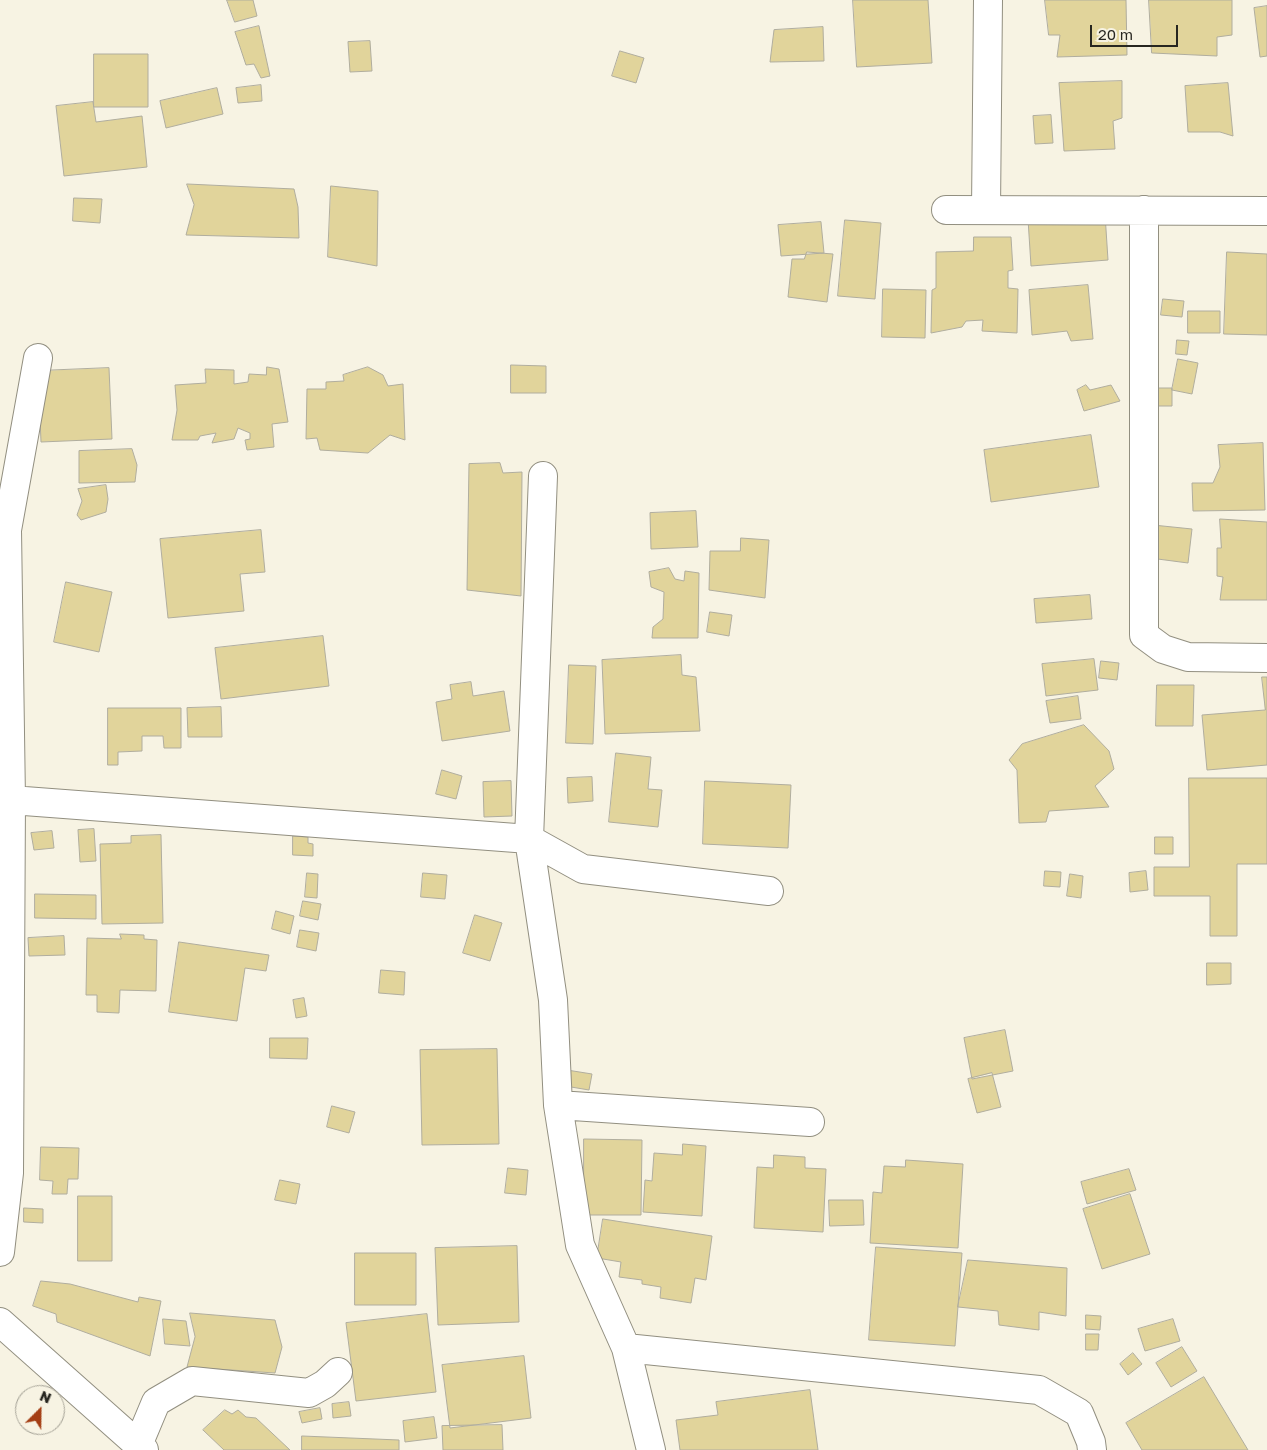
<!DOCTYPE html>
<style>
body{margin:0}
#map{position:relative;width:1267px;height:1450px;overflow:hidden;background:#f7f3e3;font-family:"Golos Text",sans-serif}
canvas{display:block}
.north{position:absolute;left:15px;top:1385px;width:50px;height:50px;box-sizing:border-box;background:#f7f3e3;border:1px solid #a4a195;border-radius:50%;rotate:23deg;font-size:14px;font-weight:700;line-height:20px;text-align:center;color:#272620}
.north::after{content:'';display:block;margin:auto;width:18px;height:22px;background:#a43e14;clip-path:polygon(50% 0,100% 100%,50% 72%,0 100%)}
.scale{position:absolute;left:1090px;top:25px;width:88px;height:22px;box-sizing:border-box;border:2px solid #272620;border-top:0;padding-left:6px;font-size:15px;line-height:18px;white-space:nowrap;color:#272620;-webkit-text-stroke:4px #f7f3e3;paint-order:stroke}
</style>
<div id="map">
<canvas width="1267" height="1450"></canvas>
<div class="north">N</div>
<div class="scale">20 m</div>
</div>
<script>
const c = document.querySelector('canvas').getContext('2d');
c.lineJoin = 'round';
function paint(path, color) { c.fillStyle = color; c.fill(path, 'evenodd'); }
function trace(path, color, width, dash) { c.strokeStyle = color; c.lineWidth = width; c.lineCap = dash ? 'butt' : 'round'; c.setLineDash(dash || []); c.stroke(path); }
const building = new Path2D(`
 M227,0H253L257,16L235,22Z
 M853,0H928L932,63L857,67Z
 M1045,0H1126L1127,55L1057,57L1060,35H1049Z
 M1149,0H1232V35L1217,37V56L1152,53Z
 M1267,6V56L1260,57L1254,8Z
 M259,26L270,76L261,78L254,64L246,65L235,32Z
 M823,27L824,61L770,62L774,30Z
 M370,41L372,71L350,72L348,42Z
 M620,51L644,58L636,83L612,76Z
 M94,54H148V107H94Z
 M1122,81V118L1113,121L1115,149L1064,151L1059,83Z
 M1228,83L1233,136L1220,132H1188L1185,86Z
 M261,85L262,101L238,103L236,88Z
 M217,88L223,114L166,128L160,101Z
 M93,102L96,122L142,116L147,167L64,176L56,106Z
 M1051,115L1053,143L1035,144L1033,116Z
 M187,184L294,189L298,207L299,238L186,235L194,205Z
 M331,186L378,191L377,266L328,257Z
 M74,198L102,199L100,223L73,221Z
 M1105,214L1108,260L1031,266L1028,219Z
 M845,220L881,223L875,299L838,296Z
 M821,222L824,253L781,256L778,225Z
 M974,237H1011L1013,270L1008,271V288L1018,289L1017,333L982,331L983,320L966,321L962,327L931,333L932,290L936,288V252L973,251Z
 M807,252L833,254L827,302L788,297L792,259H804Z
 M1227,252L1267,254V335L1224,334Z
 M1088,285L1093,339L1071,341L1067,331L1032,335L1029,290Z
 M883,289L926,290L925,338L882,337Z
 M1163,299L1184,301L1182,317L1161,315Z
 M1188,311H1220V333H1188Z
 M1177,340L1189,341L1187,355L1176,354Z
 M1178,359L1198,363L1192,394L1172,390Z
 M511,365L546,366V393H511Z
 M267,367L279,369L288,422L272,424L274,447L247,450L245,440L250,439V433L238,428L234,439L212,443L216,433L200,436L198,440H172L177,410L175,385L206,383L205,369L234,370V384L248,382L249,374L266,375Z
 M368,367L383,375L388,386L403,384L405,440L390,435L368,453L320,450L317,438L306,439L307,389H326V382L344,381L343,375Z
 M109,368L112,439L41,442L38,371Z
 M1086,385L1090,390L1111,385L1120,401L1084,411L1077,390Z
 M1155,388H1172V406H1155Z
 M1091,435L1099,487L991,502L984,450Z
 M1263,443L1265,510L1193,511L1192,483H1213L1220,467L1218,445Z
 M132,449L137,465L135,482L79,483V451Z
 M500,463L503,473L522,472L521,596L467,590L469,464Z
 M106,485L108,499L106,512L81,520L77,515L82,501L78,489Z
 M696,511L698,547L651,549L650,513Z
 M1220,519L1267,522V600H1220L1223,577L1217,576V548H1221Z
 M1153,525L1192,529L1188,563L1150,558Z
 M261,530L265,572L240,574L244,611L168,618L160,539Z
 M741,538L769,540L765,598L709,590L710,551H740Z
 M669,568L675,579L684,581L685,571L699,573L698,638H652L653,627L663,619L664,592L651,587L649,572Z
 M66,582L112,592L99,652L54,642Z
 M1090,595L1092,619L1036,623L1034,599Z
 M710,612L732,615L729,636L707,632Z
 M323,636L329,686L221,699L215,648Z
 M681,655L682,675L696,677L700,731L605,734L602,660Z
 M1094,659L1098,690L1046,696L1042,664Z
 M1101,661L1119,663L1117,680L1099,678Z
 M569,665L596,666L593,744L566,743Z
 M1262,677H1267V765L1207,770L1202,715L1265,710Z
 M471,682L473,696L504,691L510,731L442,741L436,702L452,699L450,685Z
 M1157,685H1194L1193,726H1156Z
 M1078,696L1081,719L1050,723L1046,701Z
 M221,707L222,737H188L187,708Z
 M108,708H181V748H164L163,736H142V751L118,752V765H108Z
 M1084,725L1109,751L1114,769L1095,786L1109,807L1049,811L1046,822L1019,823L1017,770L1009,760L1022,744Z
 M616,753L651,757L648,789L662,790L658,827L609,822Z
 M442,770L462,776L456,799L436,794Z
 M592,777L593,801L568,803L567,778Z
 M1189,778H1267V864H1237V936H1210V896H1154V867H1189Z
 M511,781L512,816L484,817L483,782Z
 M705,781L791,785L788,848L703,844Z
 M94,829L96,861L80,862L78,830Z
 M52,831L54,848L34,850L31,833Z
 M161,835L163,923L102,924L100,844L131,843V836Z
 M293,836L308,837V843L313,844V856L293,855Z
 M1155,837H1173V854H1155Z
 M1045,871L1061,872L1060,887L1044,886Z
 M1146,871L1148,890L1130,892L1129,873Z
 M307,873L318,874L317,898L305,897Z
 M423,873L447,875L445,899L421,897Z
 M1070,874L1083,876L1081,898L1067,896Z
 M35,894L96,895V919L35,918Z
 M303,901L321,904L318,920L300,916Z
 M276,911L294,916L290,934L272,929Z
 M475,915L502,923L490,961L463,953Z
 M300,930L319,933L316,951L297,947Z
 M120,934L144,935V939L157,940L156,991L120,990L119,1013L97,1012V995H86L87,938L121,939Z
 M64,936L65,955L29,956L28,938Z
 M179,942L269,955L266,971L245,968L237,1021L169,1012Z
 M1207,963H1231V984L1207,985Z
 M381,970L405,972L404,995L379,993Z
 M304,998L307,1016L296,1018L293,1000Z
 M1005,1030L1013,1071L972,1079L964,1038Z
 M270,1038H308L307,1059L270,1058Z
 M497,1049L499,1144L422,1145L420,1050Z
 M567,1070L592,1074L589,1090L565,1086Z
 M992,1073L1001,1107L977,1113L968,1079Z
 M332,1106L355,1112L349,1133L327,1127Z
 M584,1139L642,1140L641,1215H584Z
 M683,1144L706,1146L702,1216L643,1212L645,1180L652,1181L654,1153L682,1155Z
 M41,1147L79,1148L78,1179H68L67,1194H52L53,1181L40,1180Z
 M774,1155L805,1157V1168L826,1169L823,1232L754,1228L757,1167L773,1168Z
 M906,1160L963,1164L958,1248L870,1243L873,1192L882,1193L884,1166L905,1167Z
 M508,1168L528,1170L526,1195L505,1193Z
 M1129,1169L1136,1190L1087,1204L1081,1182Z
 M280,1180L300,1184L296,1204L275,1200Z
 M1130,1194L1150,1254L1102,1269L1083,1209Z
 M78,1196H112V1261H78Z
 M829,1200H863L864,1225L830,1226Z
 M24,1208L43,1209V1223L24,1222Z
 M603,1219L712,1236L706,1280L695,1278L691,1303L660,1298L661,1287L642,1284V1280L619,1277L621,1262L597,1258Z
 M517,1246L519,1322L438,1325L435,1248Z
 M876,1247L962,1253L955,1346L869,1340Z
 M355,1253H416V1305H355Z
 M968,1260L1067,1268L1066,1316L1039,1312V1330L999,1325L998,1311L958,1307Z
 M41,1281L70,1284L138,1302L139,1297L161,1301L150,1356L57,1322L56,1314L33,1306Z
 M190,1313L275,1320L282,1347L275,1373L187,1367L195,1337Z
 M427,1314L436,1392L356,1401L346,1323Z
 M1086,1315L1101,1316L1100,1330L1086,1329Z
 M163,1319L186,1321L190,1346L165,1344Z
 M1173,1319L1180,1341L1145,1351L1138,1329Z
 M1086,1334H1099L1098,1350H1086Z
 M1182,1347L1197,1371L1171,1387L1156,1363Z
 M1133,1353L1142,1364L1128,1375L1120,1364Z
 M524,1356L531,1418L450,1428L442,1365Z
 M1204,1377L1248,1450H1142L1126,1423Z
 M810,1390L818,1450H680L676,1420L718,1415L716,1402Z
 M349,1402L351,1416L333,1418L332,1404Z
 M320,1408L322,1419L302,1423L299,1412Z
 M225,1410L232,1414L238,1410L246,1417L256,1418L290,1450H224L203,1430Z
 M434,1417L437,1438L405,1442L403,1421Z
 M502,1425L503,1450H443L442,1426Z
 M302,1436L399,1440V1450H302Z`);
paint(building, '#e1d49b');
trace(building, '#b0ad9e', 1);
const minor = new Path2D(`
 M946,210L1267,211
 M986,210L988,0
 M1144,210V635L1163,649L1188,657L1267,658
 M543,476L529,839L553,1000L558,1105L580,1245L626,1348L651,1450
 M11,800L529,839L583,869L769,891
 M558,1105L810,1122
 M0,1252L9,1173L11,800L7,530L38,358
 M0,1322L144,1450
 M626,1348L1039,1390L1079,1413L1091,1442L1092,1450
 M138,1445L156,1402L192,1381L309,1393L325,1384L338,1372`);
trace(minor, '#928f80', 30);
trace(minor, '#fff', 28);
</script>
